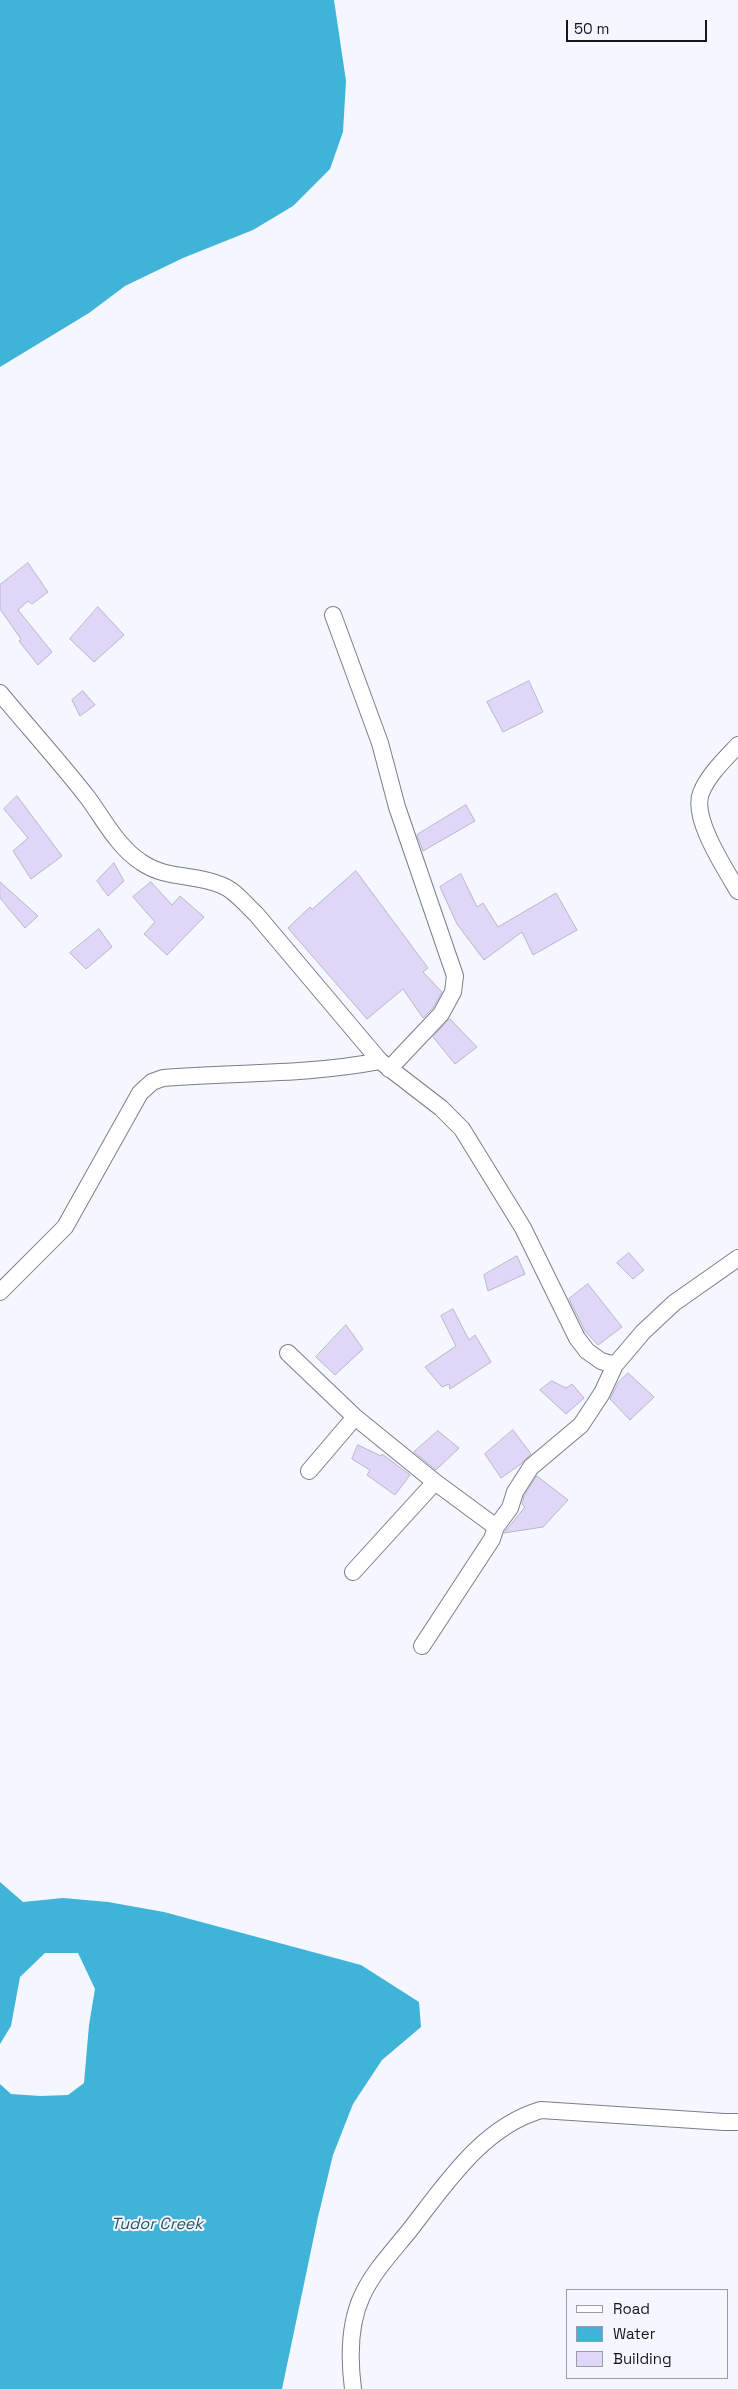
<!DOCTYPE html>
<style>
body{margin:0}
#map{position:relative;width:738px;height:2389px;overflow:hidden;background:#f4f7ff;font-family:"Space Grotesk",sans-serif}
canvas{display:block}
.legend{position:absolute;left:566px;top:2289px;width:162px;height:90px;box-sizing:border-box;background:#f4f7ff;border:1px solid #9a9da3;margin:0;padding:6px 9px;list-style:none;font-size:15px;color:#14161a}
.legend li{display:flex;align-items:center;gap:10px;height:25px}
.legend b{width:25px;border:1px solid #9a9da3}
.scale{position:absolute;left:566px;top:20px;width:141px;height:22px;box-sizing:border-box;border:2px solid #14161a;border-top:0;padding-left:6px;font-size:15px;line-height:18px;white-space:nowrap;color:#14161a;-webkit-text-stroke:4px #f4f7ff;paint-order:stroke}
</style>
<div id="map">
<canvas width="738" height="2389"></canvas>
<ul class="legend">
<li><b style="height:6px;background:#fff"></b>Road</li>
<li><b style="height:14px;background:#40b3d9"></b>Water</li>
<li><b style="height:14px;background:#e0d7f8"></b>Building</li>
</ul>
<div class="scale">50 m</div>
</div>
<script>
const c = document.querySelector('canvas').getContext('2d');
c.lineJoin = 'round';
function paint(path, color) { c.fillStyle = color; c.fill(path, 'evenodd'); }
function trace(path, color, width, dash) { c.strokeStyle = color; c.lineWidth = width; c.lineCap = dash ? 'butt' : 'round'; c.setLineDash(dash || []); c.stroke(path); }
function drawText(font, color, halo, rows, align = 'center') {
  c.font = font + ' "Space Grotesk",sans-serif'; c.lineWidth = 4; c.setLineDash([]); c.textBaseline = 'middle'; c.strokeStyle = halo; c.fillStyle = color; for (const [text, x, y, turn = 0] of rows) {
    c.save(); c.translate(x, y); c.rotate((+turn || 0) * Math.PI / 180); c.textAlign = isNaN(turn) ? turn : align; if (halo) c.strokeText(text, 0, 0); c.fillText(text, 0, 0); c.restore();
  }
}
paint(new Path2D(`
 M0,0H334L346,81L343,132L330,169L293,206L253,230L183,258L125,286L89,313L0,367Z
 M0,1882L23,1902L63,1898L108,1902L164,1912L361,1965L419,2002L421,2027L382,2060L353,2104L333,2155L318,2217L282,2389H0V2084L11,2094L40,2096L68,2095L84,2083L89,2025L95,1989L78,1953H45L20,1977L11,2026L0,2044Z`), '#40b3d9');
const building = new Path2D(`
 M28,563L48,592L32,604L28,601L18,610L52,652L38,665L19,641L21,639L0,609V585Z
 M98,607L124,635L94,662L70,639Z
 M529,681L543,712L503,732L487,702Z
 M83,691L95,705L80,716L72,700Z
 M17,796L62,856L31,879L13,851L28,838L4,809Z
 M466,805L475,821L423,851L417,835Z
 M114,863L124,881L108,896L97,881Z
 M356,871L428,968L423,972L442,992L433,1008L423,1018L403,989L367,1019L288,928L310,907L312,909Z
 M461,874L477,907L483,903L498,927L556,893L577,930L533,955L522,932L484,960L457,924L440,887Z
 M0,882L38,916L25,928L0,898Z
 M151,882L172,905L180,896L204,917L167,955L144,934L155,922L133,897Z
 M99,929L112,947L86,969L70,953Z
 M450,1019L477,1047L455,1064L433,1037Z
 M629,1253L644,1270L633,1279L617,1263Z
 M517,1256L525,1274L488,1291L484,1275Z
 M588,1284L622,1327L598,1345L585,1331L569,1299Z
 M453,1309L469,1340L475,1335L491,1362L450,1389L449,1384L442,1387L425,1367L456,1346L441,1316Z
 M346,1325L363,1349L335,1375L316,1357Z
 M628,1373L654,1397L630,1420L610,1399L618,1383Z
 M552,1381L566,1388L572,1384L584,1398L566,1414L540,1390Z
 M513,1430L531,1454L521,1464L501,1478L485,1454Z
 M438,1431L459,1448L436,1470L414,1452Z
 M358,1445L381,1456L382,1454L410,1475L395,1495L367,1475L370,1470L352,1459Z
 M537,1476L568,1500L543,1527L504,1533L525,1507L522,1504L524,1496Z`);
paint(building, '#e0d7f8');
trace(building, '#b9b6c3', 1);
const street = new Path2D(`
 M333,615L380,743L397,807L455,976L453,992L441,1014L389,1069
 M0,693C29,728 60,762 88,798C104,820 118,847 141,862C167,880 193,873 221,885C235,890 245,904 256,914L380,1061L441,1108L462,1129L523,1228L577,1338L587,1351L601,1361L615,1365L643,1332L674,1303L738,1258
 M738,745C725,759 708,775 701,793C691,818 726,870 738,891
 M0,1292L65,1227L140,1093L152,1082L163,1078C236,1072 308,1075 380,1061
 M288,1353L355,1417L435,1482L496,1527L510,1508L515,1492L531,1467L581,1425L602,1393L615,1365
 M309,1471L355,1417
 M353,1572L435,1482
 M422,1646L492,1539L496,1527
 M353,2389C349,2358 349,2324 362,2296C373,2272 392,2252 409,2231C445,2185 482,2127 541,2110L724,2122H738`);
trace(street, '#7a7e8a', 18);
trace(street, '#fff', 16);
drawText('italic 16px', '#245363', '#f4f7ff', [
 ["Tudor Creek",157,2225]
]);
</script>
